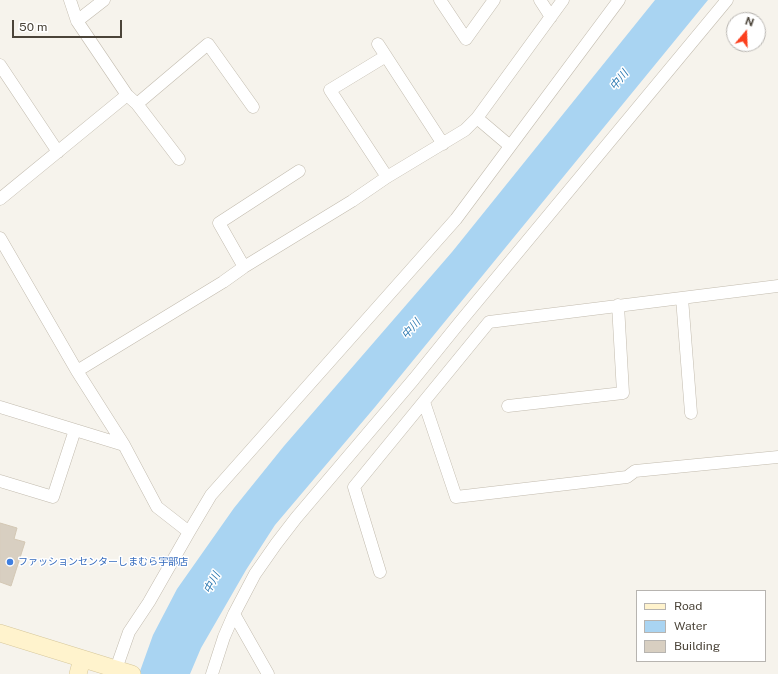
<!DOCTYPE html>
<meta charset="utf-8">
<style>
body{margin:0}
#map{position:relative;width:778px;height:674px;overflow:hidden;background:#f6f3ec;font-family:"Public Sans",sans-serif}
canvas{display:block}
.legend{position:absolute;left:636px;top:590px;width:130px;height:72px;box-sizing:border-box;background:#fff;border:1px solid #b7b4b0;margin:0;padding:5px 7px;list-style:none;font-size:12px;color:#4b4439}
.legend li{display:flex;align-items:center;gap:8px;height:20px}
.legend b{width:20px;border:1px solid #b7b4b0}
.north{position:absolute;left:726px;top:12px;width:40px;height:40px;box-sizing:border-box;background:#fff;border:1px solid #b7b4b0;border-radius:50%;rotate:19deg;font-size:11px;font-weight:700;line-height:16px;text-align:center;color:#4b4439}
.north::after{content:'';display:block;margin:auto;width:14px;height:18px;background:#fc3f1d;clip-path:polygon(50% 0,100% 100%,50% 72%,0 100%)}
.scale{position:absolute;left:12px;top:20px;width:110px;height:18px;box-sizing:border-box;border:2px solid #4b4439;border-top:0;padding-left:5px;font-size:12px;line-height:14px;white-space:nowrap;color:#4b4439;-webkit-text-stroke:3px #fff;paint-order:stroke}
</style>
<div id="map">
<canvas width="778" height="674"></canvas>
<ul class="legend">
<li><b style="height:5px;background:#fff3cd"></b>Road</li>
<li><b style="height:11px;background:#a9d4f2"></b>Water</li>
<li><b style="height:11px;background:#d8cfc1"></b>Building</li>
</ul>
<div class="north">N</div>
<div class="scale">50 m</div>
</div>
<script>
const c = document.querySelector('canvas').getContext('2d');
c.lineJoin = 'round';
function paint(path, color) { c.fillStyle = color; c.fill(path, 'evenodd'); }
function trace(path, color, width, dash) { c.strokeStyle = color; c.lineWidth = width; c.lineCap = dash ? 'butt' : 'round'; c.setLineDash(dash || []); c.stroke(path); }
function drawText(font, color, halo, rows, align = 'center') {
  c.font = font + ' "Public Sans","Noto Sans JP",sans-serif'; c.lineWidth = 3; c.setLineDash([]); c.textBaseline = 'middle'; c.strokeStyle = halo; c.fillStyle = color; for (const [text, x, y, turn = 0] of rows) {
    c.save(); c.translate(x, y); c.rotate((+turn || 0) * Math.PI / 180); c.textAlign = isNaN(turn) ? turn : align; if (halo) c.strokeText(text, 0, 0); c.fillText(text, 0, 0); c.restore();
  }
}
paint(new Path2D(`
 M655,0H708L375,407L275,525L246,570L201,648L190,674H139L153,635L177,589L234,508L284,446L452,252Z`), '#a9d4f2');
const building = new Path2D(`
 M0,523L17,528L14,539L25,542L11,586L0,582Z`);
paint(building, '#d8cfc1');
trace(building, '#d3c7b4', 1);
const street = new Path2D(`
 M70,0L77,21L127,95L137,104L179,159
 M440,0L466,39L494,0
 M540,0L551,17
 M77,21L104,0
 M378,44L443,144
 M386,56L330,90L387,177
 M0,65L58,152
 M137,104L208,44L253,107
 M477,118L510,146
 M0,199L127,95
 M0,238L77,371L124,445L157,507L189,532
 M244,267L219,223L299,171
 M682,298L691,413
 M77,371L223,282L244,267L352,201L387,177L465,130L477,118L563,0
 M424,402L456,497L627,477L635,471L778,457
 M508,406L623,393L618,305
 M0,407L124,445
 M0,481L53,497L75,430
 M380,572L354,487L489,322L778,286
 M234,614L268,674
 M116,669L129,632L149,602L189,532L211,495L456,219L619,0
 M212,674L224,637L234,614L255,574L276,544L296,518L414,379L460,322L727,0`);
const secondary = new Path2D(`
 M0,633L132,674
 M78,674L82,659`);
trace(street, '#c2bbae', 13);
trace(secondary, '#d6c79b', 18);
trace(street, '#fff', 12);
trace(secondary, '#fff3cd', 17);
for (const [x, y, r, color] of [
 [10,562,4,"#3f7fe0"]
]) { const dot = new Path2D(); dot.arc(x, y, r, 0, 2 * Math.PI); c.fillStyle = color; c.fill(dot); trace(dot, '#fff', 1.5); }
drawText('10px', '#366cbe', '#fff', [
 ["ファッションセンターしまむら宇部店",18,562]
], 'left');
drawText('italic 11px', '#2e7ab2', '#fff', [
 ["中川",619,80,-51],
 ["中川",411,329,-48],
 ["中川",212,583,-62]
]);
</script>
